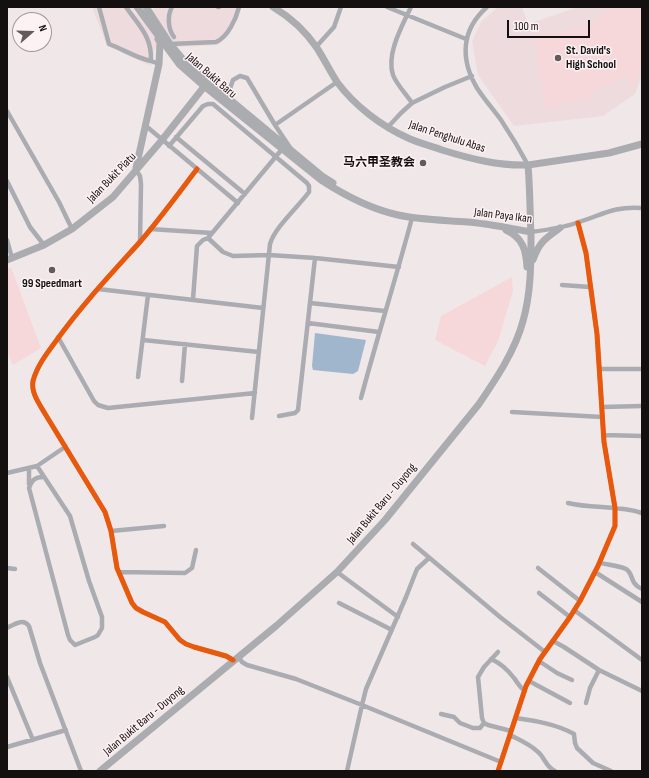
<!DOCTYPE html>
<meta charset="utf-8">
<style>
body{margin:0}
#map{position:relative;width:649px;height:778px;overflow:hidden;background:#f0e7e8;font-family:"Sofia Sans Condensed",sans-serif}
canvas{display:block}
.frame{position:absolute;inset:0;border:8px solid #151010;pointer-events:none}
.north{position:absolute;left:12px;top:12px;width:40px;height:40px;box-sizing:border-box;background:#fdf2f3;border:1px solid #a09898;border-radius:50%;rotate:70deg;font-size:11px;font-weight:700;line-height:16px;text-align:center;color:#151010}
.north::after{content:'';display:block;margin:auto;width:14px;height:18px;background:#625b5c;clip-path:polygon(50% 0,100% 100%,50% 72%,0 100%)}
.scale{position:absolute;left:507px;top:20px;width:83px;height:18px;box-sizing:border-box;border:2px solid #151010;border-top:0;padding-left:5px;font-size:12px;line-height:14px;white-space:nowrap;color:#151010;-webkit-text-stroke:3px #fdf2f3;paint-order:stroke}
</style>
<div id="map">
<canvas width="649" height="778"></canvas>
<div class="frame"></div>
<div class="north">N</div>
<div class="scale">100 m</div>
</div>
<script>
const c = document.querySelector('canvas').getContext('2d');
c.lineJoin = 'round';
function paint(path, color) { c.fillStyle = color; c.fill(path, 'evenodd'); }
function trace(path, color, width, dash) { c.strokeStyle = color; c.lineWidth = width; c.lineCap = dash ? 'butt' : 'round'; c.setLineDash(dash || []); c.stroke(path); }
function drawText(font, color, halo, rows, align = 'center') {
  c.font = font + ' "Sofia Sans Condensed","Noto Sans SC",sans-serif'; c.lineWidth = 3; c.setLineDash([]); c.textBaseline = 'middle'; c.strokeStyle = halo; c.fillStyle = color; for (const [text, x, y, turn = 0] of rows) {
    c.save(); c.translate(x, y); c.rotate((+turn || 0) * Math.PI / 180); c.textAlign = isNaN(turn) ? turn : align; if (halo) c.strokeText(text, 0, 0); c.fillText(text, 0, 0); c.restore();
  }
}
paint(new Path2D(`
 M92,7H131L136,14L154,9L155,7H242L237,21L218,45L155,48L151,66L107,46Z
 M498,7H522L528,24L578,7H642V75L635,94L603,116L514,126L478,75L472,41L481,22Z`), '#eedbdd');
paint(new Path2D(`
 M611,7H642V62L632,89L627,76L592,91L593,98L545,107L535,37L593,24Z
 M11,267L41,348L13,365L7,352V269Z
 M512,277L513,291L498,341L485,366L435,340L441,316Z`), '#f6d8db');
paint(new Path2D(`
 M315,333L366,340L358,371L353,374L313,370L312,366Z`), '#a0b6cd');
trace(new Path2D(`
 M99,7L109,44C123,49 136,58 151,61
 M126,7C139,26 152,36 151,61L159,64
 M172,7C167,16 168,29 174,37
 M218,7H219
 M387,7L466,39
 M411,7C402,26 386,54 393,75C397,85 406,94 412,103L445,87L472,76
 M487,7C461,30 460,59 477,88C484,99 493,109 501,120C511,135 520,150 528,165
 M170,44L216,42C228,37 236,19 239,7
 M316,47L334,27L341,7
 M226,100L233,80L240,76L247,78L275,125L291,149
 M7,111L59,202L72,229
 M275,125L337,82
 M146,126L238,203
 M388,127L401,113L412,103
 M176,137L245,194
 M169,146L203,106L208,104H213L307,183L309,186V192C298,207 275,227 270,244L252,418
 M197,169C178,194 159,220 139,243C110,275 81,306 56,341C47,353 37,366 33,381C31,392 38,402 44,412L105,512L111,531L117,568L132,603L136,608L143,612L165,622L180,640L186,644L194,647L226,656L233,660
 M136,170L140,176L141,184L140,242
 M7,181L30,227L44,245
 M150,229L212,233
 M531,232C546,230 562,228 576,223C603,215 612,206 642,208
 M208,238L223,252L233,256L269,255L315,258L399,267
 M7,240L12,258
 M562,285L590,287
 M98,289L263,308
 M193,299L197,246L203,240L208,238L283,148
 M310,303L385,311
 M308,323L379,332
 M58,337L94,401L98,405L108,408L255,393
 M143,340L259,352
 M599,369H642
 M138,377L148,295
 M182,381L185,344
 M361,398C377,338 396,278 412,218
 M602,407L642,406
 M512,412L602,417
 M279,416L295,413L298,410L315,258
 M604,435L642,436
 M37,466L70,516L89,581L102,617V628L98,635L95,637L75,645L70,640L68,635L29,488C32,480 35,477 43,477
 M29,468V484
 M7,473L37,466L65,447
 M568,503C592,509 618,505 642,513
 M111,531L164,526
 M413,544L500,617L545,652
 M429,558L417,569L406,597L366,689L362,705L501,762
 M600,563C606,564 622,567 626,569C634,574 629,583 642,589
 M7,568L15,569
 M538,568L580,601
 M119,572L185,573L192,568L196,550
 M337,572L398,617
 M595,572L642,602
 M539,593L570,617
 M339,603L392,630
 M574,610L642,660
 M7,628C15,624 23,618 29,626L40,663L81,771
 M553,641L564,647L599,670L642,691
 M498,652L484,667L478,677L482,718L484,723L488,725L511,731
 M238,656L242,662L247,665L296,679L362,705L347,771
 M491,659C500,663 508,670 514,678C518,683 519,687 525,691
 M539,661L557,673L572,680
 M7,677L33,740
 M529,681L570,703
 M586,703L590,688L599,670
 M441,714L454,717L460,723L473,728H480L484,723
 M516,718C536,721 556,724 574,734L575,743L577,748L593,763L611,771
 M510,735C520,740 530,744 538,752C545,758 546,767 555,771
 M7,747L66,730
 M498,771L526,686L540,659L570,617L580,601L598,566L615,526V508L604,442L597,334L586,253L578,223`), '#aaacb1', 4.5);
trace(new Path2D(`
 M137,7L179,64L204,86L321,180C344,195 371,209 398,215C421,220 444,220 468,222C489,224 510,228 531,232
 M146,7L170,44L187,64L322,176L333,183
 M273,7C290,17 306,32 317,48C324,59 330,71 337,82C355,106 381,126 408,138C419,143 431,146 442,150C471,159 499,166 528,165L609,153L642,144
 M136,168L159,64L160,42L158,39
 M506,230C523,238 526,250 527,267
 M7,260L44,245L72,229L113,197L162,140L207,83
 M533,260C539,242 546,238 560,228
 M100,771L276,626L337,572L385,520L479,404C496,379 515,351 523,321C531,293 531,264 531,236C530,212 530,189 528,165`), '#abacb0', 7);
trace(new Path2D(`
 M197,169C178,194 159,220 139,243C110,275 81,306 56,341C47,353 37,366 33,381C31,392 38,402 44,412L105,512L111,531L117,568L132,603L136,608L143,612L165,622L180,640L186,644L194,647L226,656L233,660
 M498,771L526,686L540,659L570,617L580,601L598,566L615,526V508L604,442L597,334L586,253L578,223`), '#e8590c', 5);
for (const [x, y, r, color] of [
 [558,58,4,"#625b5c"],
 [423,163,4,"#625b5c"],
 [52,270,4,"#625b5c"]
]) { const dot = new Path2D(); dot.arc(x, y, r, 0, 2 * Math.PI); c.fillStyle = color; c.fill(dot); trace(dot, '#fdf2f3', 1.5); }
drawText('bold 12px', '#151010', '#fdf2f3', [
 ["St. David's",566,51],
 ["High School",566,65],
 ["马六甲圣教会",415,163,"right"],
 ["99 Speedmart",52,284,"center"]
], 'left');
drawText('12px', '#151010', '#fdf2f3', [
 ["Jalan Bukit Baru",211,76,41],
 ["Jalan Penghulu Abas",447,137,18],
 ["Jalan Bukit Piatu",112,178,-46],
 ["Jalan Paya Ikan",503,216,7],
 ["Jalan Bukit Baru - Duyong",382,504,-50],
 ["Jalan Bukit Baru - Duyong",144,721,-40]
]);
</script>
